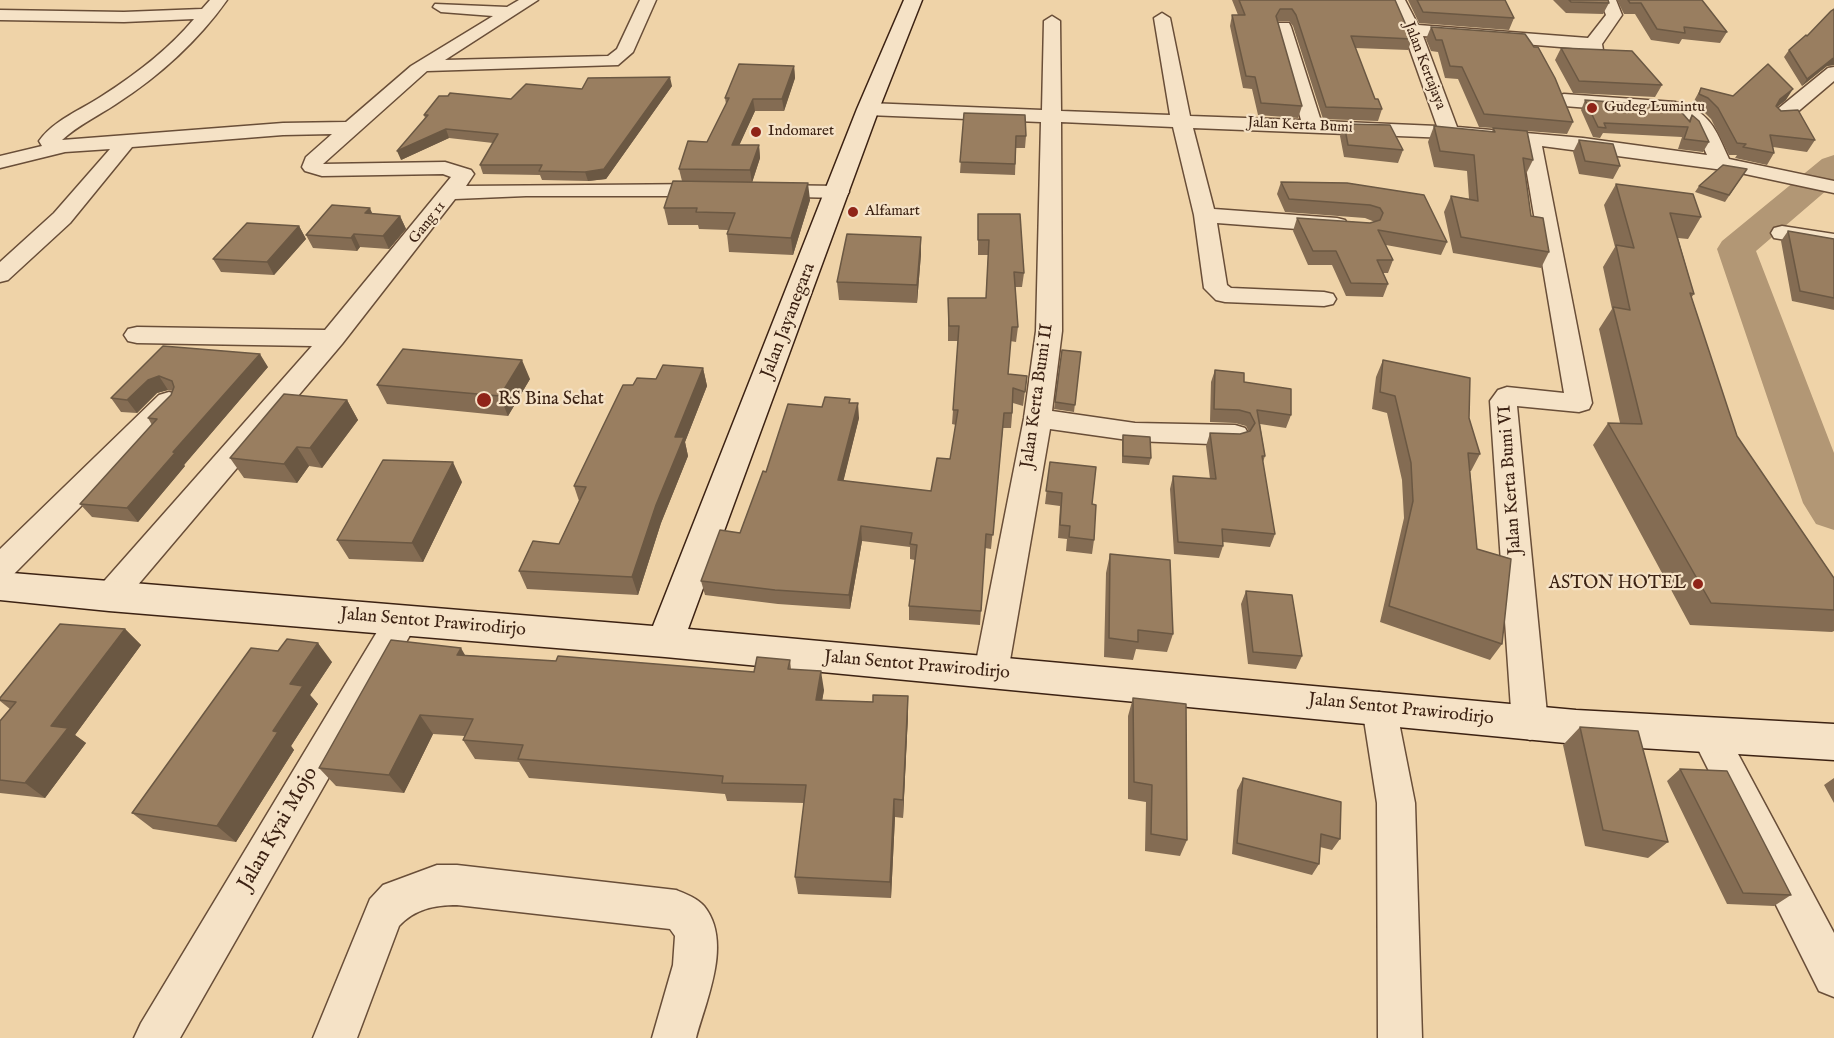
<!DOCTYPE html>
<style>
body{margin:0}
canvas{display:block;background:#efd3a8}
</style>
<canvas width="1834" height="1038"></canvas>
<script>
const c = document.querySelector('canvas').getContext('2d');
c.lineJoin = 'round';
function paint(path, color) { c.fillStyle = color; c.fill(path, 'evenodd'); }
function trace(path, color, width, dash) { c.strokeStyle = color; c.lineWidth = width; c.lineCap = dash ? 'butt' : 'round'; c.setLineDash(dash || []); c.stroke(path); }
function drawText(font, color, halo, rows, align = 'center') {
  c.font = font + ' "IM FELL English",serif'; c.lineWidth = 4.5; c.setLineDash([]); c.textBaseline = 'middle'; c.strokeStyle = halo; c.fillStyle = color; for (const [text, x, y, turn = 0] of rows) {
    c.save(); c.translate(x, y); c.rotate((+turn || 0) * Math.PI / 180); c.textAlign = isNaN(turn) ? turn : align; if (halo) c.strokeText(text, 0, 0); c.fillText(text, 0, 0); c.restore();
  }
}
paint(new Path2D(`
 M1834,155V184L1756,251L1834,453V530L1816,524L1803,503L1717,249L1722,241L1822,159Z`), '#b29775');
const street = new Path2D(`
 M210,0H227C198,41 158,77 116,104C98,116 78,125 62,140L283,123L346,122L411,66L493,16L441,12L433,7L435,4L507,7L519,0H538L445,60L608,56L617,49L640,0H656L633,52L618,65L427,71L323,164L445,162L471,170L474,174L466,186L711,184L719,185L722,190L719,195L711,196H526L455,199L342,344L120,606L109,610L98,606L93,597L98,588L312,346L137,343L128,341L124,335L128,329L137,327L325,330L451,177L443,174L322,176L305,171L302,167L306,157L332,134L283,135L132,147L70,223L8,280L0,282V262L54,213L110,149L65,152L0,168V156L42,146L39,141C54,120 81,110 102,96C135,75 169,49 194,19L124,22L0,20V10L124,12L202,9Z
 M1389,0H1405L1418,25L1588,38L1606,15L1600,0H1616L1622,15L1602,44L1603,50L1600,54H1574L1571,50L1573,48L1423,36L1457,127L1583,138L1707,155L1695,129L1678,115L1564,106L1557,104L1555,100L1557,96L1564,94L1675,102C1710,111 1715,128 1729,159L1834,181V193L1731,171L1542,146L1592,403L1589,409L1579,412L1517,406L1548,724L1543,735L1530,740L1517,735L1512,724L1490,401L1498,390L1507,387L1564,393L1522,144L1449,138L1193,128L1214,209L1337,218L1345,220L1348,225L1345,230L1337,232L1217,223L1227,285L1231,288L1324,292L1333,294L1336,299L1333,304L1324,306L1225,302L1216,300L1204,288L1194,215L1173,127L1061,122L1062,331L1052,411L1135,423L1235,425L1245,428L1249,435L1245,442L1235,445L1135,441L1050,429L1008,672L1003,682L991,686L979,682L974,672L1024,418L1036,331L1041,122L868,115L861,113L858,109L861,105L868,103L1042,110L1044,21L1052,16L1060,21L1061,111L1170,115L1154,18L1162,13L1170,18L1190,116L1301,120L1275,27L1277,23H1289L1291,27L1321,121L1437,126L1403,30Z
 M1834,67V81L1788,120H1774L1771,116L1774,112L1828,68Z
 M768,185L838,186L846,187L849,192L846,197L838,198L760,196L757,191L760,186Z
 M1782,226L1834,234V248L1774,238L1771,233L1774,228Z
 M169,392L179,395L182,401L179,407L11,577L0,580V549L159,395Z
 M401,608L413,612L417,621L413,630L180,1038H134L141,1023L389,612Z
 M1379,692L1391,696L1396,707L1415,803L1422,1038H1378L1377,803L1362,707L1367,696Z
 M1709,719L1722,724L1834,933V997L1819,991L1691,735L1696,724Z
 M437,865H457L676,890C686,894 697,898 704,906C733,942 706,1000 696,1038H652L673,965L675,936L670,929L457,905C434,905 415,909 399,926L357,1038H313L370,899L383,885Z`);
const secondary = new Path2D(`
 M904,0H922L879,109L688,629L1576,710L1834,724V760L1576,744L665,657L109,611L0,600V572L653,626L857,109Z`);
trace(street, '#694e38', 3);
trace(secondary, '#3c2213', 3);
paint(street, '#f5e2c6');
paint(secondary, '#f5e2c6');
paint(new Path2D(`
 M1232,0H1395L1412,39L1408,50L1355,48L1375,99L1382,109L1378,121L1323,119L1293,26L1289,21H1277L1302,106L1298,118L1258,115L1252,89L1243,88L1230,26L1232,15H1238Z
 M1408,0H1505L1514,18L1509,30L1419,23Z
 M1553,0H1608L1609,3L1603,14L1566,13Z
 M1617,0H1702L1727,32L1720,43L1682,39L1679,44L1651,40L1635,14H1624Z
 M1834,9V65L1827,66L1802,86L1784,57L1789,50L1807,36Z
 M1431,27L1573,122L1567,134L1527,131L1533,160L1525,176L1531,216L1549,252L1541,268L1453,253L1444,212L1451,196L1469,199L1467,171L1434,167L1428,142L1434,126L1492,132L1493,128L1479,127L1458,79L1445,78L1438,52L1431,51L1426,39Z
 M1561,48L1662,85L1655,97L1573,93L1555,60Z
 M794,66L795,78L784,111H755L739,145H759L760,158L752,182L810,200L793,255L729,252L727,234L728,230L699,229L698,225H668L664,208L682,181L679,169L707,142L726,104L725,98Z
 M672,86L606,179L588,181L542,180L540,175L483,174L480,165L493,143L449,138L401,160L425,118L424,115L511,99L582,89Z
 M1701,88L1733,96L1786,100L1777,107L1815,140L1807,152L1773,147L1774,153L1767,165L1735,158L1737,155H1729L1711,119L1701,109L1693,105L1695,99Z
 M1585,100L1689,120L1692,115L1709,142L1703,152L1678,149L1682,137L1603,133L1600,138L1593,137L1581,110Z
 M964,113L1026,136L1025,148H1016L1015,175L960,173Z
 M1344,124L1403,150L1398,163L1344,157L1340,136Z
 M1579,140L1620,166L1613,179L1579,174L1573,152Z
 M1747,169L1725,202L1695,192L1699,186Z
 M1281,182L1347,183L1447,242L1441,255L1386,245L1393,260L1388,273H1383L1388,284L1383,297L1346,296L1332,265H1308L1293,231L1297,218L1370,223L1375,222L1365,218L1285,212L1277,194Z
 M1616,184L1701,217L1688,239L1678,238L1694,294L1691,298L1737,436L1834,578V631L1832,632L1690,625L1593,445L1608,423H1620L1599,329L1612,309L1603,267L1615,247L1604,205Z
 M373,214L400,216L406,229L389,249L360,247L357,251L313,248L306,235Z
 M978,214L1024,273L1022,287H1015L1018,327L1016,342L1010,341L1008,374L1027,376L1023,406L1013,403L1011,428H1003L991,549L985,548L980,625L909,620V606L915,560L910,559V547L862,541L850,609L778,604L705,595L701,581L740,533L766,472L822,407L850,399V403L859,418L843,481L931,491L950,459L956,425L952,424L958,341H948V298H986L988,255H978Z
 M299,226L306,239L274,275L221,272L213,259Z
 M1788,231L1834,239V310L1792,301L1781,241Z
 M921,237V254L917,303L839,300L837,282Z
 M163,346L268,367L184,465L185,466L138,522L92,517L80,504L152,425L148,418L171,395L173,391L168,390L157,393L137,413L121,412L111,398Z
 M1062,350L1081,352L1074,412L1054,409Z
 M1383,360L1469,418L1480,454L1471,471H1470L1477,549L1502,644L1490,660L1380,622L1404,518L1402,480L1387,413L1372,409L1376,377Z
 M703,368L707,386L685,442L688,456L661,523L638,595L527,589L519,571L559,544L579,501L574,486L656,379Z
 M1215,370L1244,382L1291,415L1286,428L1260,424L1265,456L1263,462L1275,534L1270,547L1223,542V546L1219,558L1174,554L1170,489L1173,476L1210,479L1206,446L1210,433L1240,434L1249,432L1246,426L1235,423L1210,422L1211,382Z
 M530,379L508,416L387,404L377,385Z
 M347,400L358,420L322,468L309,466L297,483L244,478L230,458Z
 M1123,435L1151,458L1149,465L1122,463V441Z
 M1050,462L1092,504L1094,540L1092,554L1066,551L1067,539L1058,538L1060,506L1045,504Z
 M462,482L423,562L349,559L337,540Z
 M1110,554L1173,634L1167,652L1136,649L1133,660L1104,657L1106,573Z
 M1246,591L1302,656L1296,669L1248,664L1241,604Z
 M125,629L141,645L75,735L86,743L45,798L0,793V721L10,709L0,701V698Z
 M278,651L332,662L310,695L318,704L291,746L294,750L236,842L153,829L132,813Z
 M465,655L556,661L754,672L790,660L791,669L824,690L822,700L873,702L908,696V715L903,818L895,817L891,898L798,894L795,877L804,803L727,801L725,794L529,778L519,762L475,759L463,740L465,736L433,734L404,793L336,786L319,768Z
 M1133,698L1187,840L1180,856L1145,851L1146,802L1128,799V716Z
 M1580,727L1668,842L1648,858L1585,846L1563,745Z
 M1680,769L1791,895L1774,906L1727,904L1667,781Z
 M1243,778L1340,839L1332,850L1320,847L1319,864L1312,875L1232,854L1237,790Z
 M1834,778V803L1824,785Z`), '#846c53');
paint(new Path2D(`
 M1834,58V65L1827,66L1802,86L1807,79L1832,59Z
 M794,66L795,78L784,111L782,99Z
 M670,77L672,86L606,179L588,181L585,172Z
 M1793,89L1786,100L1773,110L1780,99Z
 M753,99L755,111L734,157L732,145Z
 M446,129L449,138L401,160L397,151Z
 M759,145L760,158L752,183L750,170Z
 M808,183L810,200L793,255L791,238Z
 M370,208L375,220L365,213Z
 M400,216L406,229L389,249L383,236Z
 M299,226L306,239L274,275L267,262Z
 M354,234L360,247L357,251L351,238Z
 M921,237V254L917,303V285Z
 M260,354L268,367L184,465L185,466L138,522L127,508L173,452Z
 M522,360L530,379L508,416L500,396Z
 M703,368L707,386L685,442L688,456L661,523L638,595L632,577L675,437Z
 M159,376L168,390L157,393L137,413L127,400L148,380Z
 M347,400L358,420L322,468L310,448Z
 M858,403L859,418L840,495L838,480Z
 M297,447L309,466L297,483L284,464Z
 M453,462L462,482L423,562L412,543Z
 M861,526L862,541L850,609L849,595Z
 M125,629L141,645L75,735L86,743L45,798L25,783L51,726Z
 M318,643L332,662L310,695L318,704L291,746L294,750L236,842L217,826L273,731L290,684Z
 M461,648L472,667L457,655Z
 M821,671L824,690L819,719L816,700Z
 M908,696V715L903,818V800Z
 M420,715L433,734L404,793L389,775Z
 M894,799L895,817L891,898L890,882Z`), '#6b5843');
const building = new Path2D(`
 M1239,0H1395L1412,39L1351,36L1375,99H1378L1382,109L1326,107L1296,15L1292,9H1280L1276,16L1302,106L1261,103L1255,77L1246,76L1232,15H1245Z
 M1417,0H1505L1514,18L1423,12Z
 M1569,0H1608L1609,3L1571,2Z
 M1628,0H1702L1727,32L1684,27L1685,33L1657,29L1641,3H1630Z
 M1834,9V58L1832,59L1807,79L1789,50L1806,35L1807,36L1831,11Z
 M1431,27L1525,34L1534,47H1538L1555,78L1573,122L1484,114L1462,67L1450,66L1442,40H1436Z
 M1561,48L1632,51L1662,85L1579,81Z
 M739,64L794,66L782,99H753L732,145H759L750,170L679,169L688,141L707,142L729,98H725Z
 M1768,64L1793,89L1780,99L1776,106L1781,111L1798,110L1815,140L1770,135L1774,153L1743,147L1746,144L1737,143L1718,108L1708,98L1699,94L1701,88L1733,96Z
 M670,77L604,169L585,172L539,171L542,165H480L498,134L446,129L397,151L428,115H424L439,96H448L450,93L511,99L526,84L582,89L588,78Z
 M1585,100L1677,107L1690,122L1692,115L1699,121L1709,142L1684,139L1688,127L1604,123L1606,128L1598,127Z
 M964,113L1025,115L1026,136H1016L1015,164L960,162Z
 M1344,124L1390,125L1403,150L1348,145Z
 M1434,126L1495,132L1493,128L1527,131L1533,160L1523,158L1531,216L1543,218L1549,252L1461,237L1451,196L1478,201L1474,155L1440,151Z
 M1579,140L1613,144L1620,166L1585,161Z
 M1723,165L1747,169L1729,195L1699,186Z
 M673,181L808,183L791,238L727,234L735,213L696,212L697,208H664Z
 M1281,182L1347,183L1424,195L1447,242L1378,230L1393,260H1377L1388,284L1351,283L1336,251H1313L1297,218L1370,223L1380,220L1383,213L1380,208L1370,205L1289,199Z
 M1616,184L1693,194L1701,217L1670,213L1694,294L1690,293L1737,436L1834,578V610L1711,603L1608,423L1642,424L1613,307L1630,310L1616,245L1634,248Z
 M332,205L370,208L365,213L400,216L383,236L354,234L351,238L306,235Z
 M978,214H1020L1024,273L1014,272L1018,327H1012L1008,374L1027,376L1025,392L1013,388L1012,413H1004L993,535L986,534L981,611L909,606L917,545L910,544L912,533L861,526L849,595L775,590L701,581L720,530L740,533L763,471L766,472L788,404L822,407L825,397L850,399L849,403H858L838,480L931,491L937,458L950,459L958,410H953L959,326H949L948,298H986L989,240H978Z
 M247,223L299,226L267,262L213,259Z
 M1788,231L1834,239V298L1800,291Z
 M847,234L921,237L917,285L837,282Z
 M163,346L260,354L173,452L175,453L127,508L80,504L157,419L148,418L171,395L174,387L172,381L159,376L148,380L127,400L111,398Z
 M403,349L522,360L500,396L377,385Z
 M1062,350L1081,352L1075,405L1055,402Z
 M1383,360L1470,378L1469,418L1480,454L1468,453L1477,549L1511,559L1502,644L1389,606L1413,501L1411,463L1395,396L1380,392Z
 M663,365L703,368L675,437H684L656,505L632,577L519,571L533,541L559,544L586,487L574,486L623,385H633L637,378L656,379Z
 M1215,370L1244,373V382L1291,389V415L1257,410L1265,456H1262L1275,534L1222,529L1223,546L1178,542L1173,476L1216,479L1210,433L1240,434L1250,431L1255,423L1250,413L1239,410L1214,409Z
 M284,394L347,400L310,448L297,447L284,464L230,458Z
 M1123,435L1150,437L1151,458L1123,456Z
 M383,460L453,462L412,543L337,540Z
 M1050,462L1096,467L1092,504L1096,505L1094,540L1069,537L1070,526L1060,525L1062,493L1046,491Z
 M1110,554L1170,560L1173,634L1138,630V642L1109,638Z
 M1246,591L1292,595L1302,656L1253,652Z
 M60,624L125,629L51,726L68,728L25,783L0,780V721L16,702L0,700V698Z
 M287,639L318,643L290,684L303,686L273,731L278,732L217,826L132,813L251,648L278,651Z
 M391,640L461,648L457,655L556,661L558,656L754,672L757,657L790,660L788,669L821,671L816,700L873,702V695L908,696L903,800L894,799L890,882L795,877L806,785L722,783L723,776L518,759L523,745L463,740L473,719L420,715L389,775L319,768Z
 M1133,698L1186,704L1187,840L1151,834L1152,785L1134,782Z
 M1580,727L1638,731L1668,842L1603,830Z
 M1680,769L1727,771L1791,895L1743,893Z
 M1243,778L1341,802L1340,839L1321,834L1319,864L1237,843Z`);
paint(building, '#997e60');
trace(building, '#6b5843', 1.5);
for (const [x, y, r, color] of [
 [1592,108,6,"#8f2418"],
 [756,132,6,"#8f2418"],
 [853,212,6,"#8f2418"],
 [484,400,8,"#8f2418"],
 [1698,584,6,"#8f2418"]
]) { const dot = new Path2D(); dot.arc(x, y, r, 0, 2 * Math.PI); c.fillStyle = color; c.fill(dot); trace(dot, '#f5e2c6', 2); }
drawText('15px', '#3c2213', '#f5e2c6', [
 ["Jalan Kertajaya",1424,66,69],
 ["Jalan Kerta Bumi",1300,126,3],
 ["Gang 11",428,223,-52]
]);
drawText('15px', '#3c2213', '#f5e2c6', [
 ["Gudeg Lumintu",1604,108],
 ["Indomaret",768,132],
 ["Alfamart",865,212]
], 'left');
drawText('18px', '#3c2213', '#f5e2c6', [
 ["Jalan Jayanegara",789,321,-69],
 ["Jalan Kerta Bumi II",1038,396,-82],
 ["Jalan Kerta Bumi VI",1511,480,-94],
 ["Jalan Sentot Prawirodirjo",433,623,5],
 ["Jalan Sentot Prawirodirjo",917,666,5],
 ["Jalan Sentot Prawirodirjo",1401,710,6]
]);
drawText('18px', '#3c2213', '#f5e2c6', [
 ["RS Bina Sehat",498,400],
 ["ASTON HOTEL",1686,584,"right"]
], 'left');
drawText('21px', '#3c2213', '#f5e2c6', [
 ["Jalan Kyai Mojo",279,829,-60]
]);
</script>
